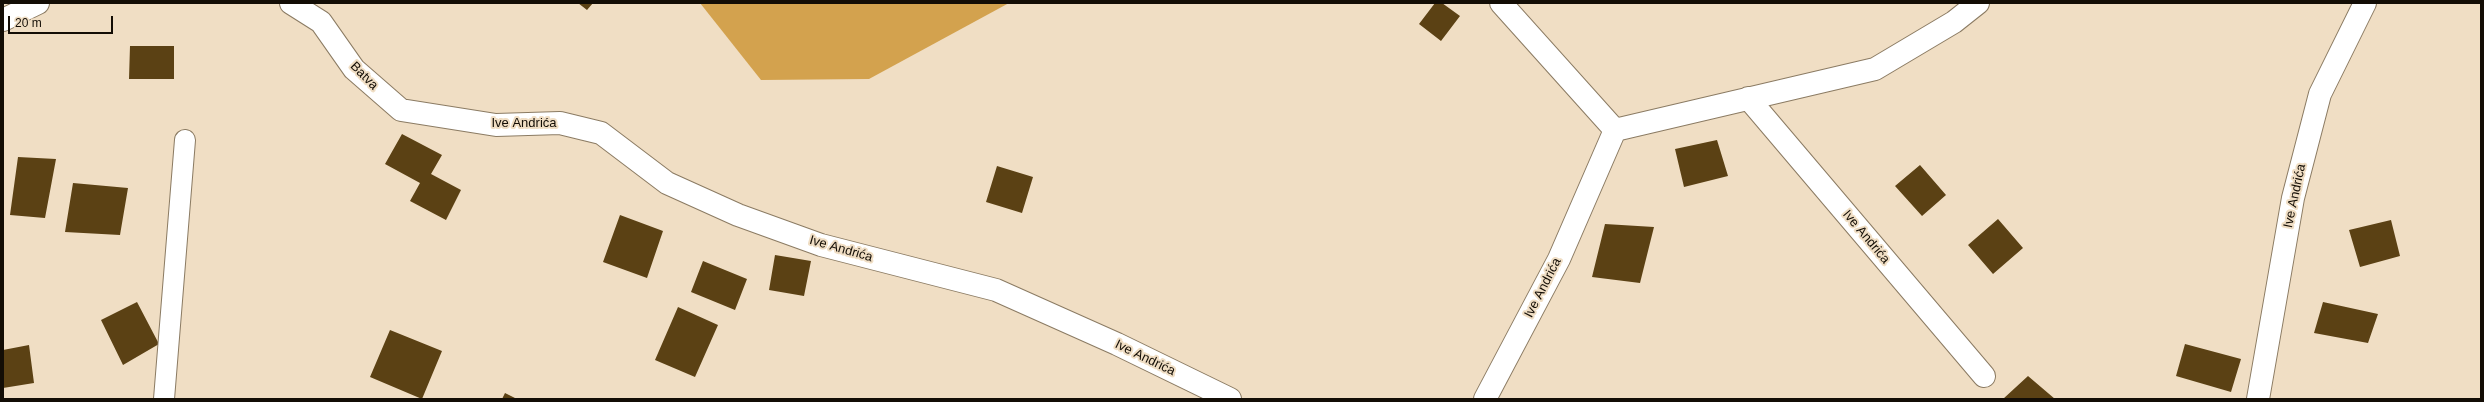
<!DOCTYPE html>
<meta charset="utf-8">
<style>
body{margin:0}
#map{position:relative;width:2484px;height:402px;overflow:hidden;background:#f0dec4;font-family:Helvetica,sans-serif}
canvas{display:block}
.frame{position:absolute;inset:0;border:4px solid #130d05;pointer-events:none}
.scale{position:absolute;left:8px;top:16px;width:105px;height:18px;box-sizing:border-box;border:2px solid #130d05;border-top:0;padding-left:5px;font-size:12px;line-height:14px;white-space:nowrap;color:#130d05;-webkit-text-stroke:3px #f0dec4;paint-order:stroke}
</style>
<div id="map">
<canvas width="2484" height="402"></canvas>
<div class="frame"></div>
<div class="scale">20 m</div>
</div>
<script>
const c = document.querySelector('canvas').getContext('2d');
c.lineJoin = 'round';
function paint(path, color) { c.fillStyle = color; c.fill(path, 'evenodd'); }
function trace(path, color, width, dash) { c.strokeStyle = color; c.lineWidth = width; c.lineCap = dash ? 'butt' : 'round'; c.setLineDash(dash || []); c.stroke(path); }
function drawText(font, color, halo, rows, align = 'center') {
  c.font = font + ' Helvetica,sans-serif'; c.lineWidth = 4; c.setLineDash([]); c.textBaseline = 'middle'; c.strokeStyle = halo; c.fillStyle = color; for (const [text, x, y, turn = 0] of rows) {
    c.save(); c.translate(x, y); c.rotate((+turn || 0) * Math.PI / 180); c.textAlign = isNaN(turn) ? turn : align; if (halo) c.strokeText(text, 0, 0); c.fillText(text, 0, 0); c.restore();
  }
}
paint(new Path2D(`
 M700,3H1009L869,79L761,80Z`), '#d3a24e');
paint(new Path2D(`
 M578,3H593L587,10Z
 M1435,3H1442L1460,16L1441,41L1419,24Z
 M130,46H174V79H129Z
 M402,134L442,155L431,174L461,190L446,220L410,201L420,183L385,164Z
 M1717,140L1728,176L1684,187L1675,149Z
 M18,157L56,159L45,218L10,215Z
 M1920,165L1946,195L1922,216L1895,186Z
 M997,166L1033,177L1022,213L986,202Z
 M73,183L128,188L120,235L65,232Z
 M620,215L663,231L647,278L603,262Z
 M1998,219L2023,248L1993,274L1968,245Z
 M2391,220L2400,256L2360,267L2349,230Z
 M1605,224L1654,227L1640,283L1592,277Z
 M775,255L811,261L804,296L769,290Z
 M703,261L747,279L735,310L691,292Z
 M137,302L159,344L123,365L101,320Z
 M2323,302L2378,314L2368,343L2314,333Z
 M678,307L718,325L695,377L655,360Z
 M390,330L442,351L422,399L370,377Z
 M2185,344L2241,359L2231,392L2176,376Z
 M29,345L34,383L3,388V350Z
 M2028,376L2055,399H2003Z
 M505,393L517,399H502Z`), '#5b4114');
const lane = new Path2D(`
 M164,399L185,140`);
const street = new Path2D(`
 M291,3L321,22L354,69L401,110L496,125L560,123L601,133L667,183L738,215L821,245L996,290L1117,344L1230,399
 M1501,3L1615,130
 M3,20L38,3
 M1748,98L1984,376
 M1615,130L1875,69L1954,22L1978,3
 M1485,399L1559,259L1615,130
 M2258,399L2293,198L2320,94L2365,3`);
trace(lane, '#8b7b63', 22);
trace(street, '#8b7b63', 24);
trace(lane, '#fff', 20);
trace(street, '#fff', 22);
drawText('13px', '#130d05', '#f0dec4', [
 ["Batva",364,76,45],
 ["Ive Andrića",524,123],
 ["Ive Andrića",2295,196,-78],
 ["Ive Andrića",1866,237,50],
 ["Ive Andrića",841,249,16],
 ["Ive Andrića",1543,288,-63],
 ["Ive Andrića",1145,358,26]
]);
</script>
